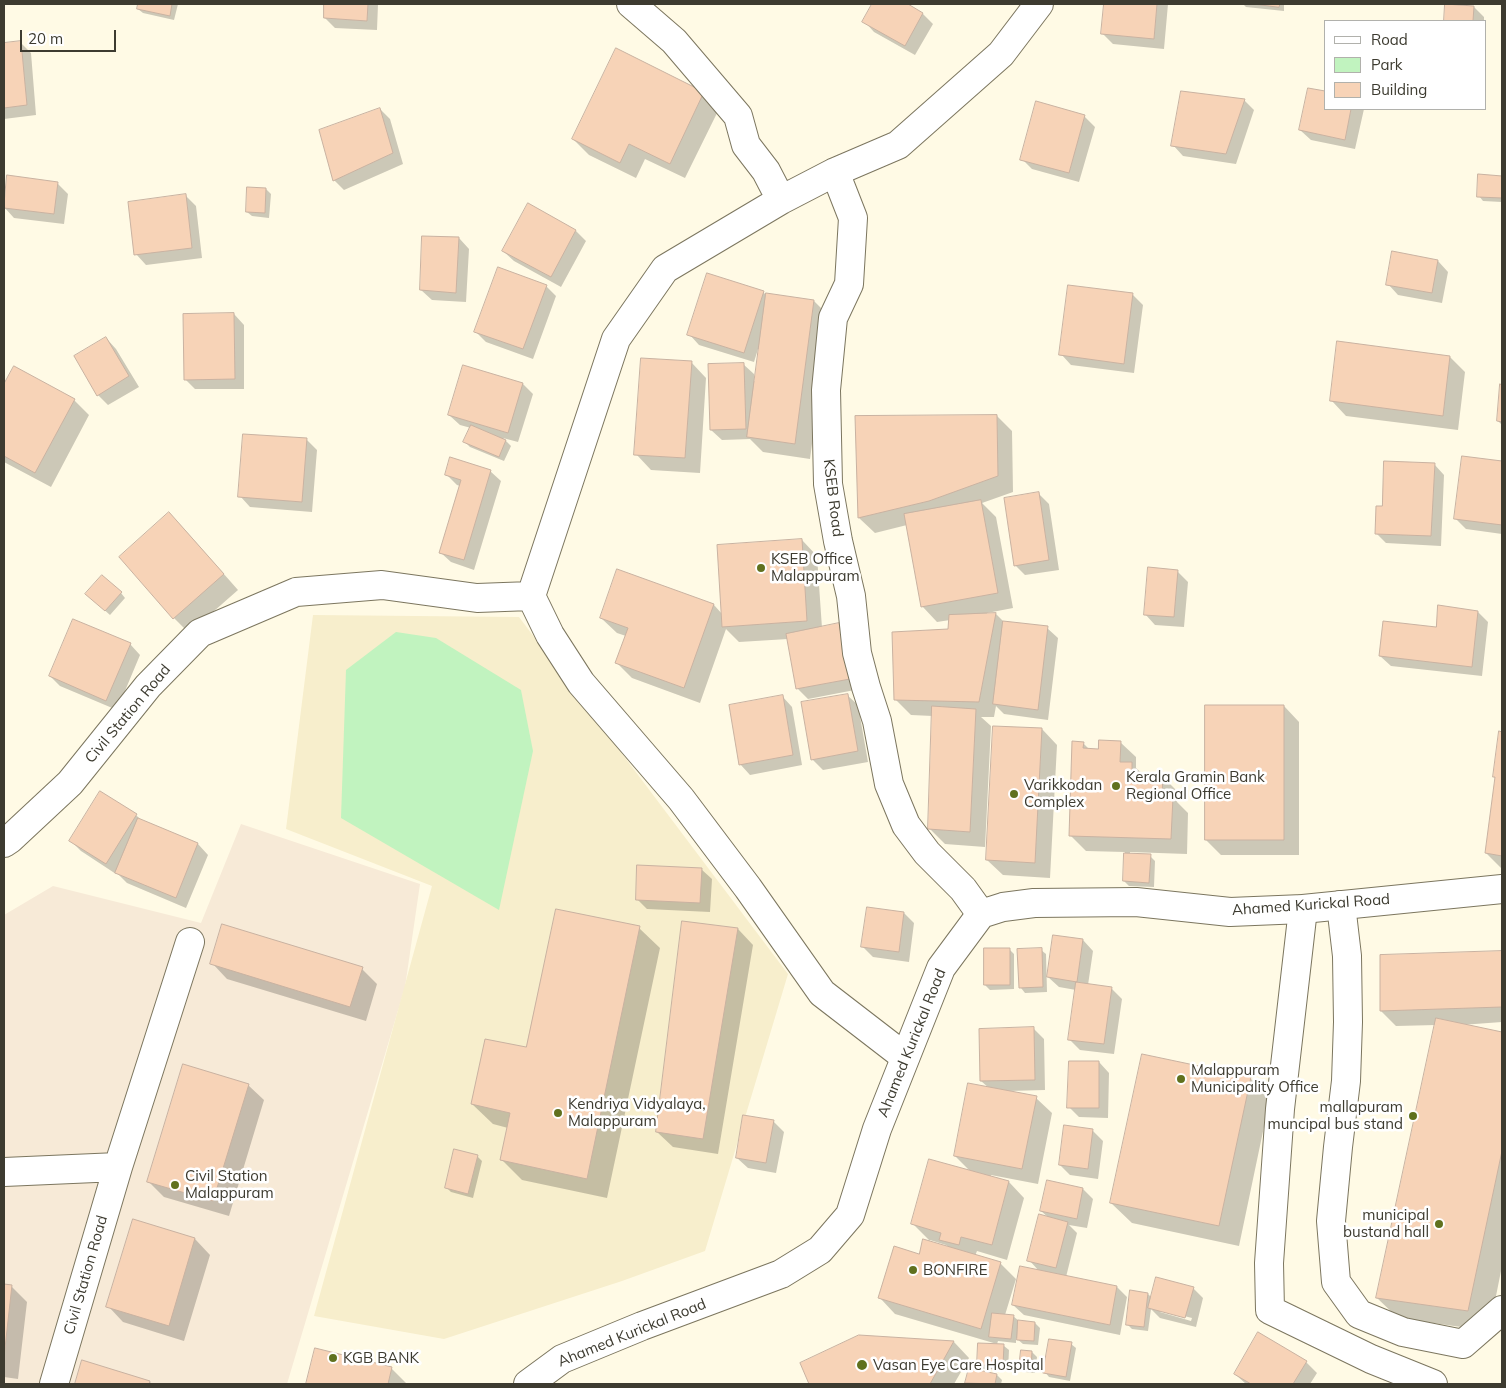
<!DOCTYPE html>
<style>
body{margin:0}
#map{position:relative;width:1506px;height:1388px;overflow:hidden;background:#fffae5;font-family:Mulish,sans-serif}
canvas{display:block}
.frame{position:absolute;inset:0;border:5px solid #3d3b30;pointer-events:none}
.legend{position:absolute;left:1324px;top:20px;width:162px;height:90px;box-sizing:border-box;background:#fff;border:1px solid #b1b1ac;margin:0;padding:6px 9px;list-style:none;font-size:15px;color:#3d3b30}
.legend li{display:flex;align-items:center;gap:10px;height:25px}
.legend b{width:25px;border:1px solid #b1b1ac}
.scale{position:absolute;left:20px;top:30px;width:96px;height:22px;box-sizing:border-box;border:2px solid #3d3b30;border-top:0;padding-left:6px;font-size:15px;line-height:18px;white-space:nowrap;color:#3d3b30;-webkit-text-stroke:4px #fff;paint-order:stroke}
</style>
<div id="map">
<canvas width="1506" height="1388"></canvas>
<div class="frame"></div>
<ul class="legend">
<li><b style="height:6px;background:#fff"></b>Road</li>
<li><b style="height:14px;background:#c1f3bf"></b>Park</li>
<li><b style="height:14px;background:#f7d3b7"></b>Building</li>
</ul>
<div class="scale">20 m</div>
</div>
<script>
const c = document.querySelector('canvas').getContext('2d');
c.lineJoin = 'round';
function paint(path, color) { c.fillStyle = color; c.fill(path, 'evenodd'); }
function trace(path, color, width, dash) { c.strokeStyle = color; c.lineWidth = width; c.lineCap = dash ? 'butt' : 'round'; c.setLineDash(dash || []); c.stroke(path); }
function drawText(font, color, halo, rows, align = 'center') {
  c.font = font + ' Mulish,sans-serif'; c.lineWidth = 5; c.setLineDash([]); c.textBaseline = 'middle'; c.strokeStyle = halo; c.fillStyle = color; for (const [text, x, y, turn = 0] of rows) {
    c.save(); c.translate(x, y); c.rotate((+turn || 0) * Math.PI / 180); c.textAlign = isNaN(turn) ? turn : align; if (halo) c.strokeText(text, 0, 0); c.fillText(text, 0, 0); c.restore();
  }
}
paint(new Path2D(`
 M241,824L420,884L405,987L287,1384H4V915L53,886L201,923Z`), '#f7ead7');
paint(new Path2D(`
 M313,615L519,617L788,974L705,1251L622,1281L444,1339L314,1316L432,886L286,829Z`), '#f7eecc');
paint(new Path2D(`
 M396,632L436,638L521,690L533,751L499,910L341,818L346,670Z`), '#c1f3bf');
paint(new Path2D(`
 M139,4H178L174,20L143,13L138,9Z
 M326,4H378L377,30L335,28L325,18Z
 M874,4H905L923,14L933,24L915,55L874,32L864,21Z
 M1105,4H1168L1164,49L1113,44L1103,34Z
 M1243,4H1284V11L1246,7Z
 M1447,4L1474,7L1484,17V21H1445Z
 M21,43L31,53L36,115L4,119V44Z
 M704,93L719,109L685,178L645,159L636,178L589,155L573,139Z
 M1244,100L1254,110L1236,164L1183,156L1173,145Z
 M380,109L390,119L403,164L344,190L334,180Z
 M1325,109H1364L1355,149L1311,140L1300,130Z
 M1084,116L1095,127L1079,182L1032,169L1022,159Z
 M1479,175L1502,177V202L1483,201L1479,196Z
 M8,177L58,184L68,194L64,224L14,218L4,207Z
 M266,189L271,194L269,218L252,216L247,212Z
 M185,195L196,206L202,258L146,265L136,254Z
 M576,231L586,241L561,287L514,261L503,251Z
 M459,238L469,249L466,302L432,300L421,290Z
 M1393,253L1438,261L1448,272L1442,303L1398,295L1388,284Z
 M546,286L556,296L533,359L486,342L476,332Z
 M763,292L767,296L814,301L829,316L810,459L763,452L750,439L722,440L711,430L743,364L754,374V381H755L760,349H758L754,362L699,345L689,334Z
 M1133,295L1143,305L1134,373L1071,365L1061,354Z
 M234,314L244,325V389H195L185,379Z
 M106,338L116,349L139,387L108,405L98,395Z
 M1339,342L1450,357L1465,372L1458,430L1346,416L1331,400Z
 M691,362L706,378L700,473L651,470L636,454Z
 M14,367L74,400L89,415L51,487L4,462V387Z
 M523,384L533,394L518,442L503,438L511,446L504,461L470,447L465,442L471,428L460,425L449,415Z
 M1501,386H1502V425L1498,421Z
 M997,416L1012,431L1013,492L982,503L996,517L1013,608L987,613V615L996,614L1004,622L1047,628L1058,638L1048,720L1004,714L996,706L994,717H981L991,726L985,847L945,844L929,828L933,716L911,715L895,699L949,630L950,620L937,622L922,606L907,525L875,533L859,518Z
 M306,439L317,450L312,512L250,507L240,496Z
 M1463,457L1502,463V534L1466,529L1456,519Z
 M1434,464L1444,475L1441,546L1386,543L1376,533L1383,507Z
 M490,471L501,481L474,570L451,562L440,552L460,486L457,485L446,474Z
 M1038,493L1049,504L1059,570L1025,575L1015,565Z
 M169,514L185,530L238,590L189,633L174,618Z
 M802,540L817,556L822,628L839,624L849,635L860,689L808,699L798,689L788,639L739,642L726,629L700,703L632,678L617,663L626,636L617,633L601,618L714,605L723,615Z
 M1177,571L1188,582L1184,627L1155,625L1145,614Z
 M121,593L125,598L110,615L92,599Z
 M1478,612L1488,622L1482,676L1391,666L1380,656L1437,628Z
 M130,644L140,655L117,710L60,686L50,676Z
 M847,695L858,705L868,762L823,770L812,759Z
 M782,696L792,707L802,765L750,775L740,764Z
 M1284,706L1299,722V855H1221L1206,840Z
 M1042,729L1057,745L1050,878L1003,875L987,860Z
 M1500,733H1502V869L1486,853L1496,779L1494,777Z
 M1120,742L1136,757V768L1144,775L1162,776L1178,792L1177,802L1188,813L1187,854L1130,852V854L1150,856L1155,861L1154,887L1129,886L1124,881L1125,852L1086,851L1070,835L1083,743L1090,750H1099Z
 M136,815L142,821L198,844L208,855L186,908L127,883L117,873L116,874L81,851L71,841Z
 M701,869L712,879L710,912L647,909L637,899Z
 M904,913L914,923L909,962L873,957L863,947Z
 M683,922L738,929L753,945L718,1154L673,1147L657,1132Z
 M639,928L660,948L607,1198L522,1180L502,1160L508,1128L493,1124L472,1104L527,1049Z
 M1083,940L1093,951L1088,985L1112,989L1122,999L1114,1054L1080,1050L1069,1039L1076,990L1059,987L1048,977Z
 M1009,949L1014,954V989L990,990L985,985Z
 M1041,950L1046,954L1047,992L1025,993L1021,988Z
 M1502,952V1022L1461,1025L1502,1034V1266L1489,1331L1398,1318L1377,1298L1436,1025L1396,1026L1381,1011L1382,956Z
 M212,963L362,969L377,984L366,1021L227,979Z
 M1033,1028L1044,1039L1045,1090L1008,1091L1036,1098L1052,1113L1038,1184L991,1175V1177L1009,1182L1024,1198L1007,1260L977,1251L975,1256L1001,1264L1016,1279L1005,1315L1013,1316L1019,1321L1035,1323L1040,1328L1038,1345L1023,1344L1016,1338V1343L998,1341L997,1344L895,1314L880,1298L920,1255L950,1248L946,1245L930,1240V1241L913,1224L971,1172L955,1156L989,1088L981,1081Z
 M1099,1062L1109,1073L1108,1118L1079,1117L1069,1107Z
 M1250,1078L1270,1098L1239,1246L1132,1223L1111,1203Z
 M248,1085L264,1100L229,1216L164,1197L149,1182Z
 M773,1121L784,1132L776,1173L748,1168L737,1158Z
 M1065,1127L1093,1131L1103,1141L1098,1179L1070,1175L1060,1165Z
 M477,1156L482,1161L473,1198L451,1192L446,1187Z
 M1048,1181L1083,1189L1093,1199L1087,1228L1069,1225L1077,1233L1066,1277L1117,1287L1127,1297L1120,1335L1024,1315L1013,1305L1039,1271L1029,1260L1049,1218L1041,1211Z
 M134,1220L195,1239L210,1255L184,1341L123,1322L108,1306Z
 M4,1286H11L27,1302L18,1379L4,1377Z
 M1193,1288L1203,1298L1196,1327L1160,1318L1151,1309L1148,1331L1132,1329L1127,1324L1148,1294L1152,1298ZM1160,1310L1192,1318L1191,1321L1160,1312Z
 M1259,1334L1306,1362L1317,1373L1310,1384H1246L1235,1374Z
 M859,1337L954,1342L969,1358L954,1384H811L802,1363Z
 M1071,1344L1076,1348L1070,1381L1049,1377L1045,1372Z
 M1004,1346L1009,1350L1008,1370L983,1369L978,1364Z
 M316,1350L391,1368L407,1384H308Z
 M1032,1352L1037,1357L1035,1373L1025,1372L1020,1367Z
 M83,1361L150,1382L152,1384H76Z
 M970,1369L997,1375L1002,1380L1001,1384H968L967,1383Z`), '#0003');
const building = new Path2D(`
 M138,4H172L170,16L137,9Z
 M324,4H368L367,21L324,18Z
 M872,4H908L923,13L905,46L862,22Z
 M1104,4H1157L1154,39L1101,34Z
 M1254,4H1280L1279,7Z
 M1445,4L1474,6L1473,21H1444Z
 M21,41L27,105L4,108V43Z
 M616,48L704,92L670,164L629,144L620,163L572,139Z
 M1308,88L1325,91V109H1351L1345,140L1299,130Z
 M1181,91L1245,99L1226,154L1171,146Z
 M1036,101L1085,115L1069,173L1020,160Z
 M380,108L393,153L333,181L319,130Z
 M1478,174L1502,176V198L1477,197Z
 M7,175L58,182L54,214L4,208Z
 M247,187L266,188L265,213L246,212Z
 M186,194L192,248L134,255L128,202Z
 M528,203L576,230L551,277L502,251Z
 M422,236L459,237L456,293L420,290Z
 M1392,251L1438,260L1432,293L1386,285Z
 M498,267L547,285L523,349L474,332Z
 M707,273L764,291L744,353L687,335Z
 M1068,285L1133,293L1124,364L1059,355Z
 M766,293L814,300L795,444L747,437Z
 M234,313L235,379L184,380L183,314Z
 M106,337L129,376L97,396L74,356Z
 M1337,341L1450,356L1443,416L1330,401Z
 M641,358L692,361L685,458L634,455Z
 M744,363L746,429L710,430L708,364Z
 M463,365L523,383L508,433L448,415Z
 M14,366L75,399L35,473L4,456V384Z
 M1500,384L1502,385V422L1497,421Z
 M997,415L998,476L929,501L858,518L855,416Z
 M471,425L506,440L499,457L463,442Z
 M243,434L307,438L302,502L238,497Z
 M1462,456L1502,461V525L1454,519Z
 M450,457L491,470L464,560L439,553L461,480L445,475Z
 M1384,461L1435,463L1431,536L1375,534L1376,506H1382Z
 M1039,492L1049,560L1014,566L1004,498Z
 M981,500L998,593L921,607L904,514Z
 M169,512L224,574L173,619L119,557Z
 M802,539L807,621L722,627L717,545Z
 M1148,567L1178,570L1174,617L1144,615Z
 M617,569L714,604L684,688L615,663L628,628L600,618Z
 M102,575L122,592L105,611L85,594Z
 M1438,605L1478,611L1472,667L1379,656L1383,621L1436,627Z
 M996,613L979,702L894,700L892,632L948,629L949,615Z
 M73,619L131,643L106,701L49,676Z
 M1003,621L1048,626L1038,710L993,704Z
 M839,623L850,679L796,689L786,634Z
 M848,694L858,751L811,760L801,702Z
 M783,695L793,755L739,765L729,705Z
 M1205,705H1284V840H1205Z
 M932,706L976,709L970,832L928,829Z
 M993,726L1042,728L1035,863L986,860Z
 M1499,731L1502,732V856L1485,853L1495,777H1493Z
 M1099,740L1121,741L1120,762H1132V774L1163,775L1162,797H1173L1171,839L1069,836L1072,741L1084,742L1083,748L1098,749Z
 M100,791L137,814L106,864L69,841Z
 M138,818L198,843L176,898L115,873Z
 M1124,853L1151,854L1149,883L1123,881Z
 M637,865L702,868L700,903L636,900Z
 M867,907L904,912L899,952L861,947Z
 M556,909L640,926L587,1179L500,1160L510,1113L471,1104L485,1039L526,1047Z
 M682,921L738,928L703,1139L656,1132Z
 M222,924L363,967L350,1007L210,964Z
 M1053,935L1083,939L1077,982L1047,977Z
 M984,948H1010V985H984Z
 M1042,948L1043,987L1019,988L1017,949Z
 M1502,951V1007L1380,1011V955Z
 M1076,982L1112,987L1104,1044L1068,1040Z
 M1436,1018L1502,1032V1151L1468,1311L1376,1298Z
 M1034,1027L1035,1080L980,1081L979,1029Z
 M1142,1054L1251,1077L1219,1226L1110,1203Z
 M1069,1061H1099V1108H1067Z
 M183,1064L249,1084L213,1201L147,1182Z
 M968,1083L1037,1096L1022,1169L954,1156Z
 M743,1115L774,1120L766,1163L736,1158Z
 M1064,1125L1093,1129L1088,1169L1059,1165Z
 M454,1149L478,1155L468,1194L445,1188Z
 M929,1159L1009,1181L992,1245L961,1237L959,1245L939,1240L941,1233L911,1224Z
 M1047,1180L1083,1188L1077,1219L1040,1211Z
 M1039,1214L1068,1222L1056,1268L1027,1261Z
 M133,1219L195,1238L169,1326L106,1307Z
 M923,1239L1001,1262L981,1329L878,1298L894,1246L919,1254Z
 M1020,1266L1117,1286L1110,1325L1012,1305Z
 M1156,1277L1194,1287L1185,1318L1148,1308Z
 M4,1284L12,1285L4,1357Z
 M1130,1290L1148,1293L1144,1327L1126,1325Z
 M992,1313L1014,1315L1011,1339L989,1337Z
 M1018,1320L1035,1322L1034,1341L1017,1340Z
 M1258,1332L1307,1361L1293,1384H1251L1234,1374Z
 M859,1335L954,1341L930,1384H809L800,1363Z
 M1049,1339L1072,1342L1066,1377L1043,1373Z
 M978,1343L1004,1344L1003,1366L977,1365Z
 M315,1348L392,1367L388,1384H306Z
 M1021,1350L1032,1351L1031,1369L1019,1368Z
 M82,1360L150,1381L149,1384H75Z
 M969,1368L997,1374L995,1384L965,1383Z`);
paint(building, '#f7d3b7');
trace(building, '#c9b2a1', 1);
const minor = new Path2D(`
 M631,4L674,41L738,116L746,145L766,171L781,200
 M835,172L853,218L849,284L833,318L826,390L828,484L838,541L851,596L857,653L866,687L877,721L889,784L906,825L927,853L963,889L981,914
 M4,843L10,839L70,783L148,686L200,633L296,592L382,585L477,598L531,596
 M1341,905L1347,956L1348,1022L1346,1081L1338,1147L1331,1221L1336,1282L1359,1314L1403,1332L1463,1344L1502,1310
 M1303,909L1280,1109L1269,1263L1270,1310L1371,1359L1433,1384
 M905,1057L822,993L748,888L681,799L581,683L550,635L531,596L616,339L665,269L781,200L835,172L898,145L1001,54L1039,4
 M4,1172L118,1167
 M54,1384L118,1167L190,942`);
const major = new Path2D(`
 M528,1384L562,1359L642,1326L781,1274L820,1250L850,1215L877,1129L941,968L981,914L1003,907L1034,903L1136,902L1230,912L1303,909L1502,889`);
trace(minor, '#7c765f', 30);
trace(major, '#7c765f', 30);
trace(minor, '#fff', 28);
trace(major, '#fff', 28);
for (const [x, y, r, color] of [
 [761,568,5,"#60711e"],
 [1116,786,5,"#60711e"],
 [1014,794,5,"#60711e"],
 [1181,1079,5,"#60711e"],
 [558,1113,5,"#60711e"],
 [1413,1116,5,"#60711e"],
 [175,1185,5,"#60711e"],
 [1439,1224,5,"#60711e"],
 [913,1270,5,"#60711e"],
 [333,1358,5,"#60711e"],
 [862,1365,6,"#60711e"]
]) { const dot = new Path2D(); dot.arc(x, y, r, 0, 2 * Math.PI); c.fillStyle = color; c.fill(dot); trace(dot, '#fff', 2); }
drawText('15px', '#3d3b30', '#fff', [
 ["KSEB Road",833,498,83],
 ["Civil Station Road",128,714,-50],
 ["Ahamed Kurickal Road",1311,905,-4],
 ["Ahamed Kurickal Road",912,1043,-68],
 ["Civil Station Road",86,1275,-74],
 ["Ahamed Kurickal Road",632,1333,-22]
]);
drawText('15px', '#3d3b30', '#fff', [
 ["KSEB Office",771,559],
 ["Malappuram",771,576],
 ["Kerala Gramin Bank",1126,777],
 ["Regional Office",1126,794],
 ["Varikkodan",1024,785],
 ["Complex",1024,802],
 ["Malappuram",1191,1070],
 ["Municipality Office",1191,1087],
 ["Kendriya Vidyalaya,",568,1104],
 ["Malappuram",568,1121],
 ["mallapuram",1403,1107,"right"],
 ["muncipal bus stand",1403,1124,"right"],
 ["Civil Station",185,1176],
 ["Malappuram",185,1193],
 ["municipal",1429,1215,"right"],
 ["bustand hall",1429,1232,"right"],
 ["BONFIRE",923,1270],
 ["KGB BANK",343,1358],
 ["Vasan Eye Care Hospital",873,1365]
], 'left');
</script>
